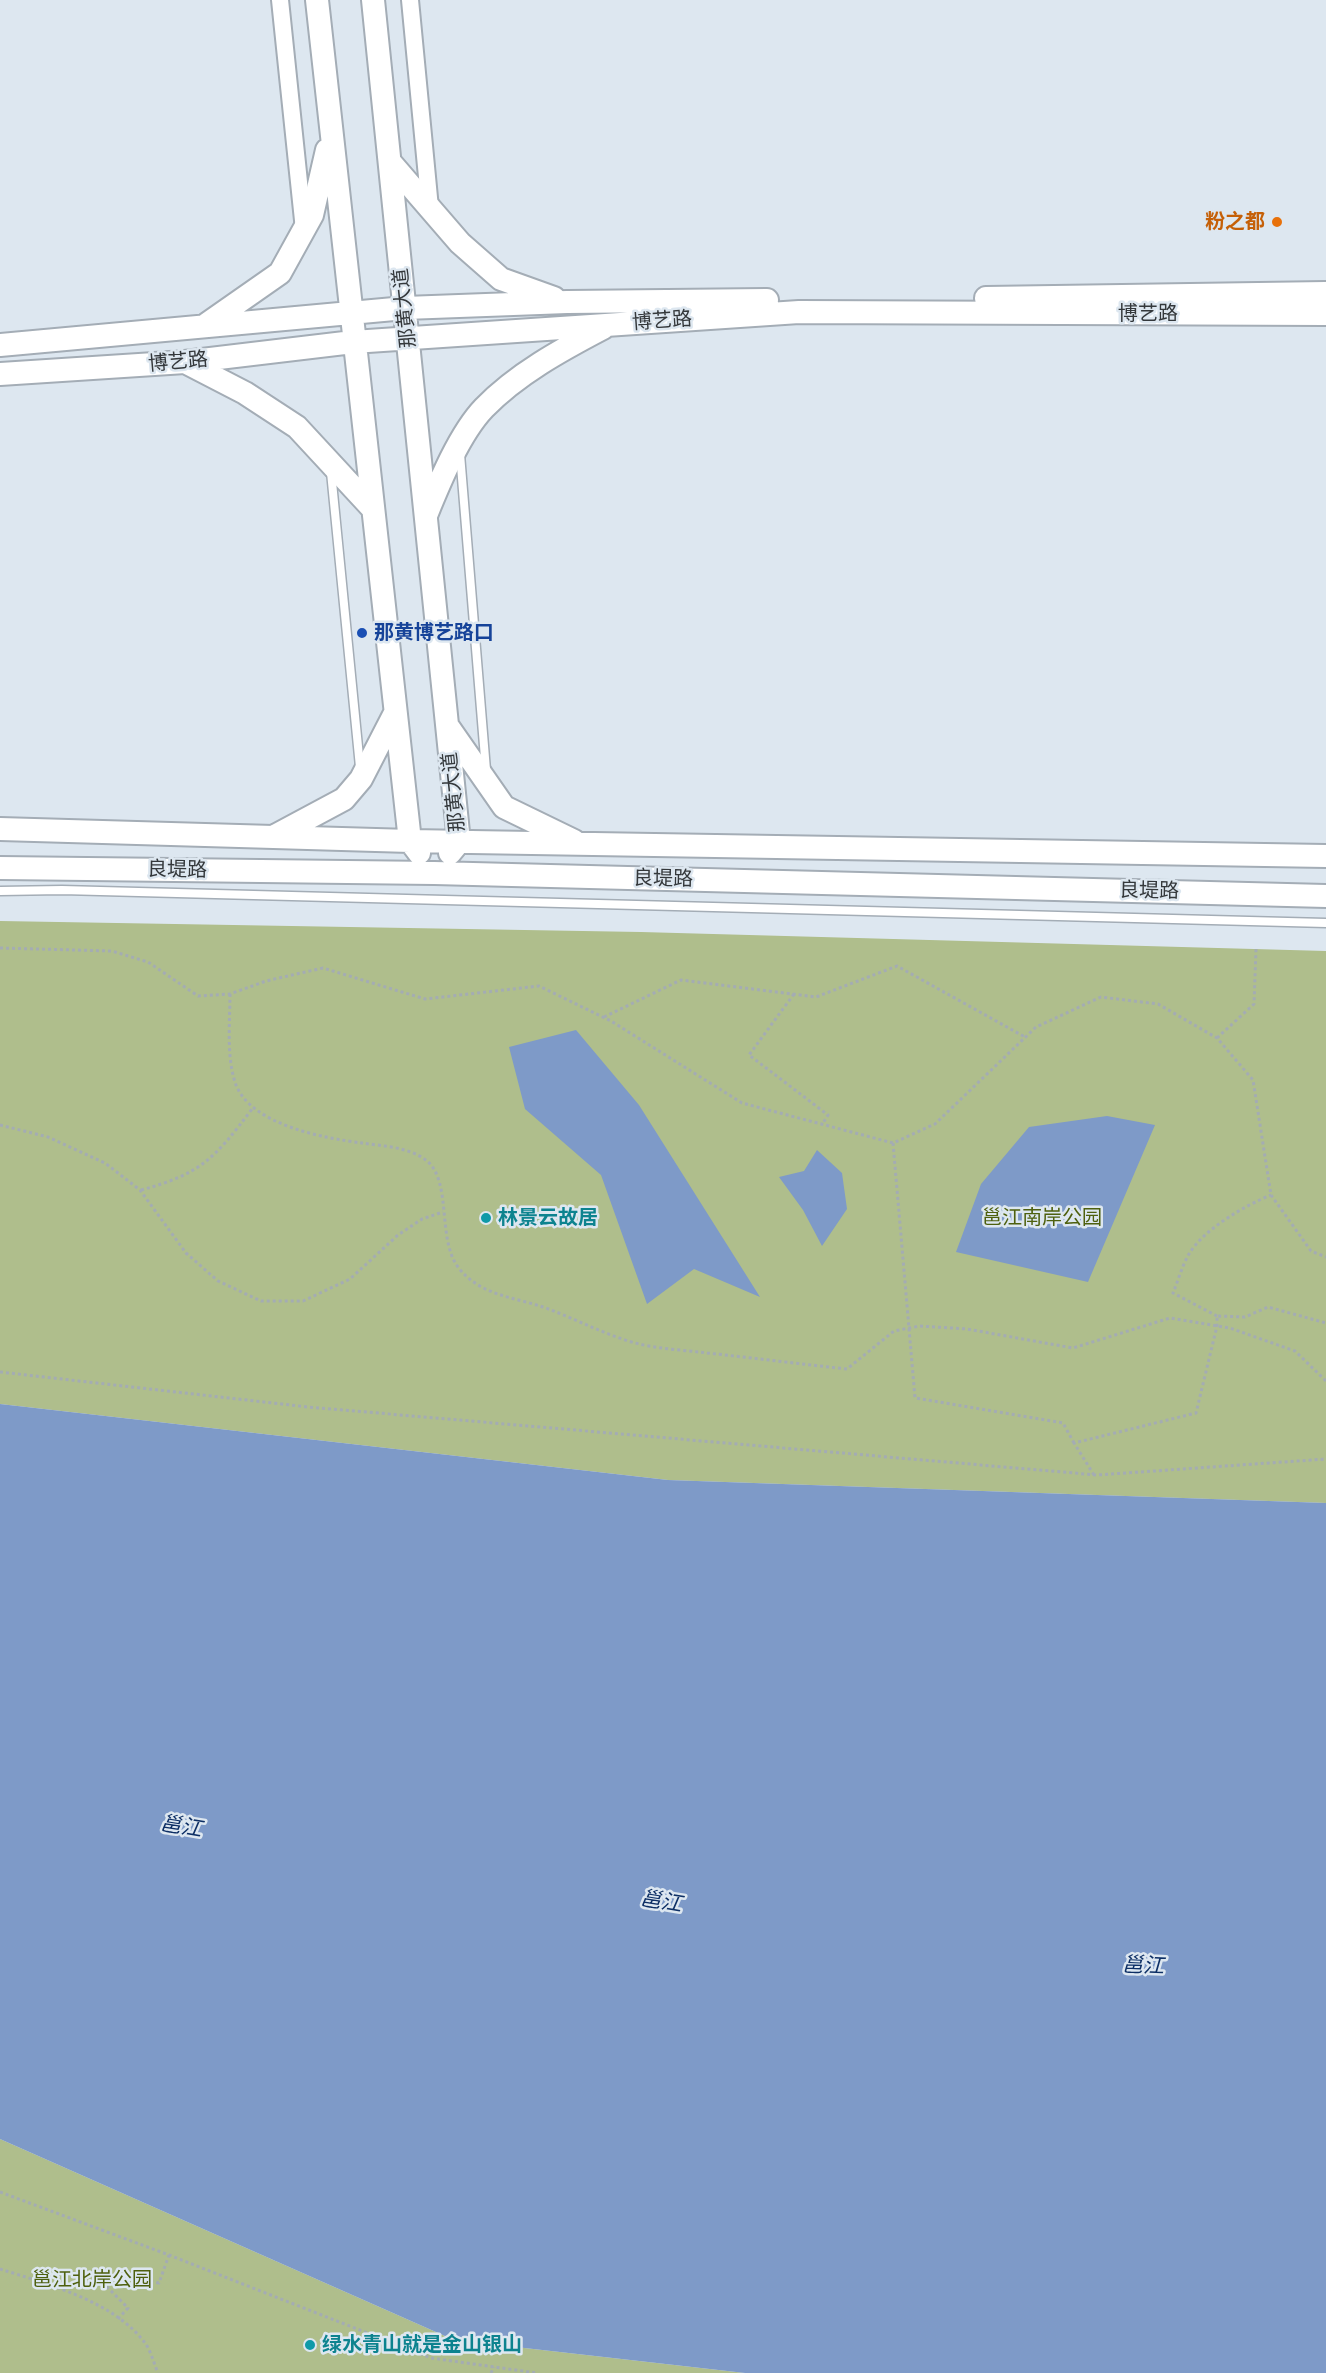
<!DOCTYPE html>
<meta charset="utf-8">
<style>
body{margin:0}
canvas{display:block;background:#dde7f0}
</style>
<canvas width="1326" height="2373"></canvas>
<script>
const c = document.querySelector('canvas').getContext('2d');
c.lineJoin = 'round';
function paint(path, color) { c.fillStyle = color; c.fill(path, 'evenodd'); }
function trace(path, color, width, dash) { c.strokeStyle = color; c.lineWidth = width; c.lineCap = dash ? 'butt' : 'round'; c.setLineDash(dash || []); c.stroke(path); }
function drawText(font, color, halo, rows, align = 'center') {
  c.font = font + ' Montserrat,"Noto Sans SC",sans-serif'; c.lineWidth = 5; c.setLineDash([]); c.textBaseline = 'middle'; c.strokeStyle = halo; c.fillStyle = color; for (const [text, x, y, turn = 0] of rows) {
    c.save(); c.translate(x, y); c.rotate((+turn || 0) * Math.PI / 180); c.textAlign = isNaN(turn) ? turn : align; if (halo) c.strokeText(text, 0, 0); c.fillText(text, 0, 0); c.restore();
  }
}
paint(new Path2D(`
 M0,921L641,932L1326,951V1503L668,1480L0,1404Z
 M0,2139L454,2340L745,2373H0Z`), '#afbe8c');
paint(new Path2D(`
 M576,1030L639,1105L760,1297L694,1269L647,1304L601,1175L525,1109L509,1047Z
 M1107,1116L1155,1125L1088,1282L956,1252L981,1184L1029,1127Z
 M817,1150L842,1173L847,1209L822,1246L803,1210L779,1177L804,1171Z
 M0,1404L668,1480L1326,1503V2373H745L454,2340L0,2139Z`), '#7e9ac8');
const service = new Path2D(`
 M460,454L486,770
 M331,472L360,767
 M0,891L62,890L1326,923`);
const minor = new Path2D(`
 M280,0L304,230
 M410,0L430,208`);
const secondary = new Path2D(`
 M317,0L410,841L419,853
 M373,0L459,842L450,853
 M390,162L460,243L501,279L554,298
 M986,298L1326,293
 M207,324L280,273L312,215L327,150
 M0,345L405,308L567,302L767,300
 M185,362L245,393L297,427L372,508
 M0,374L185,362L353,342L799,312L1326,314
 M427,513C440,481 460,433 484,408C517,374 561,350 603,328
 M449,728L504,807L574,841
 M0,829L410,841L1326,856
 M273,837L344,799L361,779L395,713
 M0,868L434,873L1326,896`);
trace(service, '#a4adb6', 11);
trace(minor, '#a4adb6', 20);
trace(secondary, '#a4adb6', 26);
trace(new Path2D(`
 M0,948L112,951L148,962L198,996L230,994L266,981L323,968L425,999L539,986L611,1021L742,1103L893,1143L935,1124L1036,1027L1101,997L1158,1004L1217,1038L1253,1080L1271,1195L1311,1251L1326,1257
 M230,994C230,1023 226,1057 236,1085C252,1125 323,1138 362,1143C382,1146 410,1147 427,1161C452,1182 437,1239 458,1267C479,1295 513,1297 543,1307C574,1318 603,1334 635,1343C658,1349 684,1350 707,1353C754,1358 800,1364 847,1369L894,1331L920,1326L967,1329L1073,1348L1170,1318L1230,1328L1295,1351L1326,1381
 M794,994L749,1055L828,1115L823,1123
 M604,1017L681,980L816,997L897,966L1025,1037
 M1217,1038L1254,1004L1256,949
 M0,1125L48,1137L105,1163L140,1190L186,1253L218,1281L261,1301H303L350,1279L398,1235L422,1219L443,1212
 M893,1143L915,1398L1063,1423L1074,1443
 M141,1190C201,1174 215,1158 252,1109
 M1217,1316L1173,1293C1178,1281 1182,1266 1189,1254C1204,1229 1244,1206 1271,1195
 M0,1372L308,1407L1097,1475L1326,1459
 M1094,1475L1074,1443L1196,1413L1217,1326V1316L1245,1317L1268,1307L1326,1323
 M0,2192L169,2255L431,2358L537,2373
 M0,2269C47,2284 114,2301 145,2343C151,2351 154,2364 158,2373
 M118,2319L128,2308L103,2283L109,2275L159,2283L169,2255
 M491,2373L494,2367`), '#a4acb3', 3, [3, 3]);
trace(service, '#fff', 8);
trace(minor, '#fff', 16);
trace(secondary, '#fff', 22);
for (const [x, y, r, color] of [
 [1277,222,6,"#e8710a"],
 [362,633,6,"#1a4fb4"],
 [486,1218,6,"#0f9aa8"],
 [310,2345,6,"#0f9aa8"]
]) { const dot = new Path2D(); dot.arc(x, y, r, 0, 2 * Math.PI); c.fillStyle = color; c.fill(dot); trace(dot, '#dde7f0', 2); }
drawText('bold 20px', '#c56008', '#dde7f0', [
 ["粉之都",1265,222]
], 'right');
drawText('20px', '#34383b', '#dde7f0', [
 ["那黄大道",405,308,-96],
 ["博艺路",1148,314],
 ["博艺路",662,321,-4],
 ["博艺路",178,362,-5],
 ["那黄大道",454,792,-96],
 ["良堤路",177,870,1],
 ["良堤路",663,879,1],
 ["良堤路",1149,891,1]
]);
drawText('bold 20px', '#164399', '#dde7f0', [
 ["那黄博艺路口",374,633]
], 'left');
drawText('bold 20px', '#0d838f', '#dde7f0', [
 ["林景云故居",498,1218],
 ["绿水青山就是金山银山",322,2345]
], 'left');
drawText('20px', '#4e600e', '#dde7f0', [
 ["邕江南岸公园",1042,1218],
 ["邕江北岸公园",92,2280]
]);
drawText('italic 21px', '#0d2f65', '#dde7f0', [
 ["邕江",181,1827,9],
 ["邕江",661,1902,9],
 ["邕江",1143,1966,2]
]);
</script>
